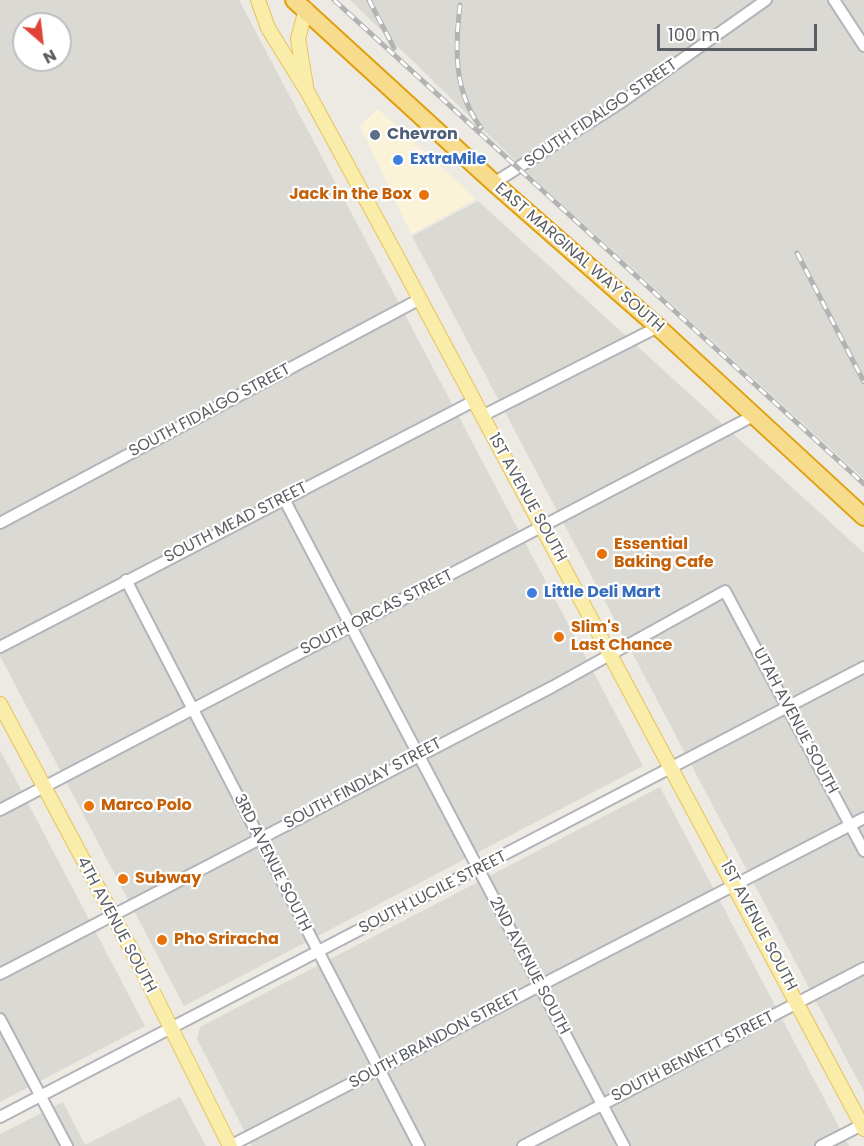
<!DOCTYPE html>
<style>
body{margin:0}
#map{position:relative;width:864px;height:1146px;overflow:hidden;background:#eceae2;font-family:Poppins,sans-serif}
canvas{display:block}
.north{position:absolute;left:12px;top:12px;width:60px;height:60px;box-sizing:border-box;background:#fff;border:2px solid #bdbfc0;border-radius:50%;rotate:152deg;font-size:16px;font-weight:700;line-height:24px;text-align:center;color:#5a5e62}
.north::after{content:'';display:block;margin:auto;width:21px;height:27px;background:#df4335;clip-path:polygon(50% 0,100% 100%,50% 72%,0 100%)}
.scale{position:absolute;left:657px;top:24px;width:160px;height:27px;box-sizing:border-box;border:3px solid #5a5e62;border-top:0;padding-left:8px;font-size:18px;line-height:21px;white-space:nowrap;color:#5a5e62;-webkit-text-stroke:4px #fff;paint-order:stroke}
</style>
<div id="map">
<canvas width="864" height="1146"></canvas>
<div class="north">N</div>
<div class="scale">100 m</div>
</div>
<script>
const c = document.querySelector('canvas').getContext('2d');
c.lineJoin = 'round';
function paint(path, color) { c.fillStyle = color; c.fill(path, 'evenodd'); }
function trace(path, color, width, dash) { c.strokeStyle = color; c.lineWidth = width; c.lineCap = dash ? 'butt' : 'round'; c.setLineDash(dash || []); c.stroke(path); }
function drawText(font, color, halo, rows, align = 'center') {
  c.font = font + ' Poppins,sans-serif'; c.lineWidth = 4.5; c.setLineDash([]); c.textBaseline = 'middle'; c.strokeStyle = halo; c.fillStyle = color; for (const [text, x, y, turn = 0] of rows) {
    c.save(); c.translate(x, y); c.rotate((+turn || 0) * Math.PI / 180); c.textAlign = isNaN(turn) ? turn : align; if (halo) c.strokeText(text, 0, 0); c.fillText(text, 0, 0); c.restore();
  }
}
paint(new Path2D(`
 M378,109L476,199L411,234L360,126Z`), '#fbf3d8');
paint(new Path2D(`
 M0,0H239L643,766L184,1006L0,656ZM24,24H60V60H24Z
 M350,0H864V479L530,175Z
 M478,201L864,553V1092L412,236Z
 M0,750L145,1026L0,1102Z
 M660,787L849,1146H252L197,1039L200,1027Z
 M180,1097L206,1146H0V1134L63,1102L85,1145Z`), '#dbd9d4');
const minor = new Path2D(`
 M834,0L864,46
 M494,183L623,101L766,0
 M482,416L658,327
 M284,499L624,1146
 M0,523L420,299
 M126,580L419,1146
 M0,647L474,401
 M0,810L753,416
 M0,974L552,687L725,591L864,851
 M0,1019L67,1146
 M0,1117L864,667
 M230,1146L864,818
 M523,1146L864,968
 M821,1146L864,1124`);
const major = new Path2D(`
 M258,0L268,28L307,91L400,262L864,1129
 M306,86L298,39L306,9
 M0,704L142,970L230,1146`);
const highway = new Path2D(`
 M294,0L494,183L658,327L864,517`);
trace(minor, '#b2b4b9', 14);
trace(major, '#e9c25e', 16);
trace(highway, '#e19f0d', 20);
trace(minor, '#fff', 10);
trace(major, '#faeda9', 14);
trace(highway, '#f7dc8e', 16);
const rail = new Path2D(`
 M334,0L864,484
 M369,0L394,48
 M460,5C455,48 453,90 481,128
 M797,253L864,382`);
trace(rail, '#b2b3b3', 5);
trace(rail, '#fff', 3, [9]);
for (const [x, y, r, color] of [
 [375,135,6,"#5c6f8a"],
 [398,160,6,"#3f7fe0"],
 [424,195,6,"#e8710a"],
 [602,554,6,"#e8710a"],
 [532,593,6,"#3f7fe0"],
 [559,637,6,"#e8710a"],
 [89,806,6,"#e8710a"],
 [123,879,6,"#e8710a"],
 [162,940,6,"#e8710a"]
]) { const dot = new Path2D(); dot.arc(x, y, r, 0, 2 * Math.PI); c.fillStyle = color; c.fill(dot); trace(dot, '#fff', 2); }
drawText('16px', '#5a5e62', '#fff', [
 ["SOUTH FIDALGO STREET",601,114,-34],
 ["EAST MARGINAL WAY SOUTH",579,258,41],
 ["SOUTH FIDALGO STREET",210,411,-28],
 ["1ST AVENUE SOUTH",527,498,61],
 ["SOUTH MEAD STREET",236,523,-27],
 ["SOUTH ORCAS STREET",377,613,-27],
 ["UTAH AVENUE SOUTH",795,721,62],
 ["SOUTH FINDLAY STREET",363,784,-28],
 ["3RD AVENUE SOUTH",272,863,63],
 ["SOUTH LUCILE STREET",433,893,-27],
 ["4TH AVENUE SOUTH",116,925,62],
 ["1ST AVENUE SOUTH",758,926,62],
 ["2ND AVENUE SOUTH",529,966,62],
 ["SOUTH BRANDON STREET",435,1040,-28],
 ["SOUTH BENNETT STREET",693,1057,-27]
]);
drawText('bold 16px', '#4e5e75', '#fff', [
 ["Chevron",387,135]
], 'left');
drawText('bold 16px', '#366cbe', '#fff', [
 ["ExtraMile",410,160],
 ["Little Deli Mart",544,593]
], 'left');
drawText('bold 16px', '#c56008', '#fff', [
 ["Jack in the Box",412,195,"right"],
 ["Essential",614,545],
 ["Baking Cafe",614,563],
 ["Slim's",571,628],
 ["Last Chance",571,646],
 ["Marco Polo",101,806],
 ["Subway",135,879],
 ["Pho Sriracha",174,940]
], 'left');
</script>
